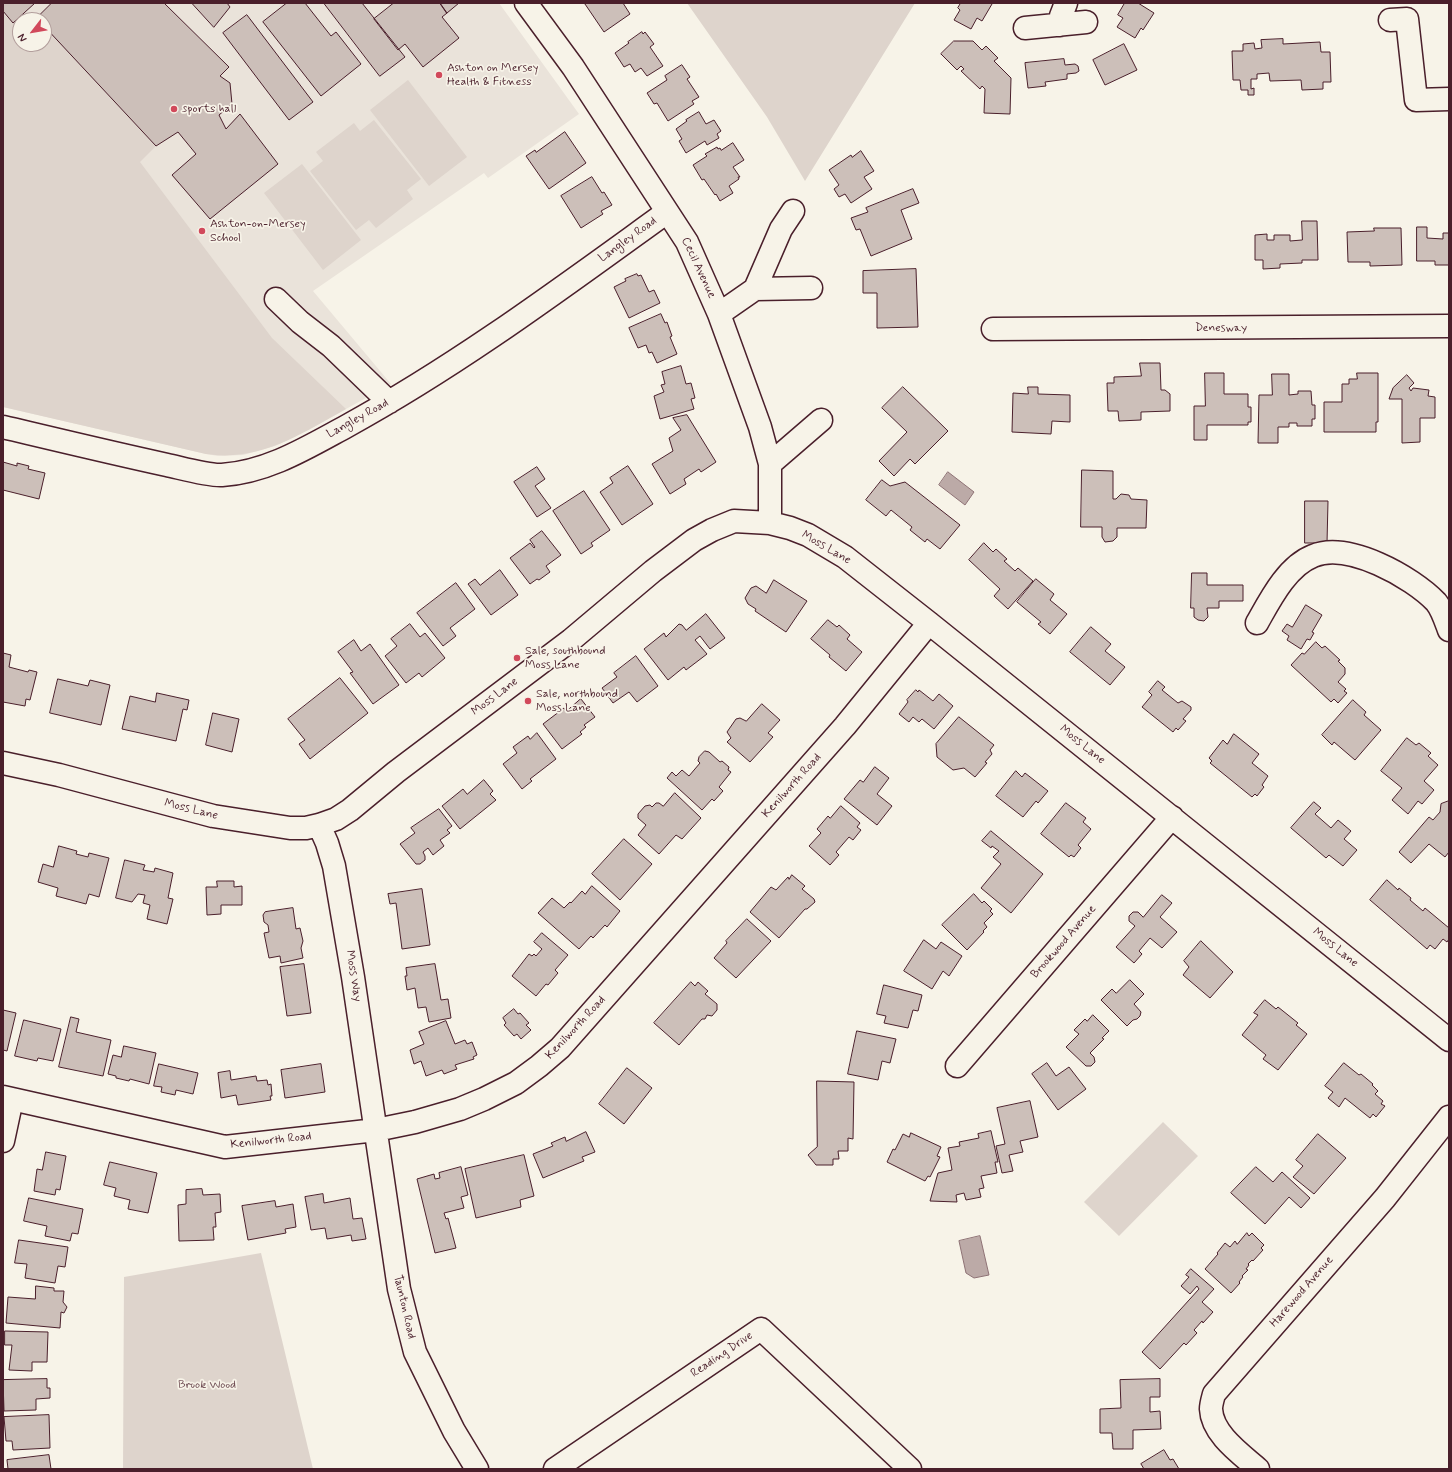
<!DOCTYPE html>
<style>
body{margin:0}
#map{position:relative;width:1452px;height:1472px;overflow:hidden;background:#f7f3e8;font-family:Mynerve,sans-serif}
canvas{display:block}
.frame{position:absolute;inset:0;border:4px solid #4a1f2b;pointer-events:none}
.north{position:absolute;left:12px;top:12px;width:40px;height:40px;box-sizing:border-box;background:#f7f3e8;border:1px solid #b29e9c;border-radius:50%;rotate:239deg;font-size:11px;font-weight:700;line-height:16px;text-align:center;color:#4a1f2b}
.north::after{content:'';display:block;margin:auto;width:14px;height:18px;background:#d1495b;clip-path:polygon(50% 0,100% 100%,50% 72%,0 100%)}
</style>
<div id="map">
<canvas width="1452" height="1472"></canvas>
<div class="frame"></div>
<div class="north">N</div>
</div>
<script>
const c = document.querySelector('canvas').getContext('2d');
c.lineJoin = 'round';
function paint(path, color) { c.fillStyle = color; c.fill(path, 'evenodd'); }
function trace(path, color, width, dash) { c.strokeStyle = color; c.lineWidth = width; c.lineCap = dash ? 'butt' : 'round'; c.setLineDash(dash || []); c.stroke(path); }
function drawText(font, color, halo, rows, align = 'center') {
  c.font = font + ' Mynerve,sans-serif'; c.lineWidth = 3.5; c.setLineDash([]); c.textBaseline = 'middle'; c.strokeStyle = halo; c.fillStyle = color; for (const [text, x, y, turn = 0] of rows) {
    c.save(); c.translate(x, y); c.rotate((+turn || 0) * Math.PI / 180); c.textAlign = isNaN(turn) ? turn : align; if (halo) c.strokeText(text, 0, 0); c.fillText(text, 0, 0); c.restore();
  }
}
paint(new Path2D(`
 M3,3H499L579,114L488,178L484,173L313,291L391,384L310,429L275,446L243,455L218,456L206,454L3,407ZM20,20H44V44H20Z`), '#eae3da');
paint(new Path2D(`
 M687,3H915L805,181L767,117Z
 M3,13L13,23L20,21V44H44V26L156,146L140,162L272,338L346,409C301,434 260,462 206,454L3,407Z
 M408,80L467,157L429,186L370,110Z
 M374,120L421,179L407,190L413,199L376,228L369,220L356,230L310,171L323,161L316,152L354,123L360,131Z
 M302,164L361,240L323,270L264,193Z
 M1163,1122L1198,1156L1119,1236L1084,1202Z
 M261,1253L313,1469H123L124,1277Z`), '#ded4cc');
const water = new Path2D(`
 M948,472L974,492L965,505L939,485Z
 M980,1236L989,1275L974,1278L966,1273L959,1241Z`);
paint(water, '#bcaaa7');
trace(water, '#8e7275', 1);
const building = new Path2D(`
 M3,3H35L13,23L3,11Z
 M52,3H164L229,67L220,76L230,83L232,104L219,115L226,129L240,114L278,164L210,219L172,175L196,154L178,132L156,146L44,26V20H38L37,18Z
 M192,3H227L230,7L214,27Z
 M287,3H305L331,36L336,32L361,64L321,96L263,22Z
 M324,3H362L405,57L380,76Z
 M394,3H440L447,13L442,17L459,38L423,67L405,44L398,50L374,19Z
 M440,3H459L447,13Z
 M586,3H623L630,14L604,32L585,4Z
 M961,3H991L992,4L982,21L977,18L971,29L954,20L960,10L958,8Z
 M1125,3H1138L1154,13L1143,30L1141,28L1135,38L1117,27L1123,18L1118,15Z
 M247,15L313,102L289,120L223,33Z
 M642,32L643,34L645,32L654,44L650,47L663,66L647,76L641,68L635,72L630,64L624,67L615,53L629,43L628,42Z
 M1283,39V44L1320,42L1321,52H1330L1331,82H1323V89L1302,90L1301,80L1270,81L1269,73L1257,74V79H1251V89L1254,88V95H1248V90H1241L1240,80H1233L1232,51H1243V44L1254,43L1255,49L1262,48L1261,40Z
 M954,41H973L982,50L986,46L998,58L994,61L1011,78L1010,114L984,113L985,89L982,86L980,89L961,71L964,69L961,66L957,70L941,54Z
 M1124,44L1137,70L1105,85L1093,60Z
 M1064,59L1065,65L1075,64L1078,66L1079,71L1076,73L1067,74V79L1045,82L1046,86L1028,88L1025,63Z
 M682,65L690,77L687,79L699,97L692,101L694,104L668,121L657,103L654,104L647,93L667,80L665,76Z
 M699,112L706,124L714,120L721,131L717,134L719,138L707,145L705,141L686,153L679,141L682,139L676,129L687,121L686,120Z
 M565,132L586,163L549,189L526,156L535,150L536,152Z
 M733,143L744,160L733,167L740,177H738L739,179L729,186L733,193L720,201L716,194L715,195L704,179L702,180L693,165L707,156L705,154L717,147L718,149L720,148L721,150Z
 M861,151L874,171L864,177L872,189L851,203L845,194L839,197L834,189L839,185L829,170L851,155L852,157Z
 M592,177L602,193L604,192L612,205L601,211L603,214L581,228L561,196Z
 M913,189L919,203L901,210L912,239L871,256L860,229L856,230L851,218L868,212L866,208Z
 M1302,221H1317L1318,260H1302V263L1280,264V268L1263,269V260H1255V235L1267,234V240H1274V235H1290V241L1302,240Z
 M1417,227H1427V238L1443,239V233H1449V265H1435V261H1417Z
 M1374,228H1401L1402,265L1370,266V262H1348L1347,232L1374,231Z
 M916,269L918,327L877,328V293H863V271Z
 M637,274L638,276L641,275L649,292L654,290L660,303L629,318L614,287L626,281L625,279Z
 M661,314L665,323L667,322L672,336L670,337L677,354L657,363L652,352L649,353L646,345L638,348L629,328Z
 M1140,363H1160L1161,390H1165L1170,394V411L1141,412V420L1119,421L1118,411H1108L1107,383H1114V377L1141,376Z
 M681,366L686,384L691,383L695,398L691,399L694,409L660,419L654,396L664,392L661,385L665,384L662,372Z
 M1205,373H1224V394H1248V407H1251V422H1248V425H1207V440H1194V406H1205Z
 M1357,373H1378V422H1376V432H1324V402H1342V384H1349V379H1357Z
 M1272,374H1289V395L1298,394V391H1311L1312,405H1315V419H1312V426H1297V423H1289V427H1278V443H1258L1259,395H1272Z
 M1407,375L1414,383L1409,388L1411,391L1413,388L1429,390L1428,396L1435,397V418H1420V442L1402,443V399H1389L1393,388Z
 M903,387L948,431L915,464L910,459L894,476L879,461L907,432L882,408Z
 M1028,387H1038V394L1070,395V422L1052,421L1051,434L1012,432L1013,393L1028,394Z
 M687,415L716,462L701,472L699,469L684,479L686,484L670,494L652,464L673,451L669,438L681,430L673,418Z
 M3,462L17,466V463L29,466L28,469L45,473L39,499L3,490Z
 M628,466L653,504L622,525L600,492L613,483L610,478Z
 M537,467L545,479L535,486L551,508L537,517L514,482Z
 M1082,470L1113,471V499H1116L1121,494L1129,495L1131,499L1147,500L1146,528H1117V537L1113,541L1105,542L1102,537V527H1081Z
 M882,480L890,486L905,482L960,525L940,549L927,539L925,542L910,530L912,527L891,510L886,516L866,500Z
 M584,491L610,530L591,543L593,546L581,554L553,511Z
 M1305,501H1328L1327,543H1305Z
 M542,531L561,555L546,566L550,572L539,580L537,579L530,584L510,558L530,543L534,548L535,547L530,540Z
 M984,543L993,552L996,549L1007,559L1004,561L1015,571L1018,568L1033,581L1008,609L994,596L1000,589L969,560Z
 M500,570L518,595L491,615L468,584L475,579L480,585Z
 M1192,573H1207V585H1243V601H1219V608H1207L1208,617L1204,621L1198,620L1194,617V608H1191Z
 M1036,579L1054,594L1050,600L1067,614L1050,634L1038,624L1041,622L1017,602Z
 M774,580L807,601L786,632L755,611L756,609L748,604L745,598L751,588L756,586L766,593Z
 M456,583L475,609L450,628L456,636L443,646L417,613Z
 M1306,605L1322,615L1312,632L1314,633L1310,640L1307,639L1301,649L1287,640L1289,636L1282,631L1287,624L1292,627Z
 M706,614L725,638L710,649L700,636L695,640L707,654L686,670L684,667L668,680L644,649L664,633L666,637L679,624L682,625L686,630Z
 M828,620L837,627L839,625L850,635L847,639L862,652L846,671L829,657L830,655L811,639Z
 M410,624L420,637L425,633L445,658L422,677L419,673L406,683L385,656L397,646L391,639Z
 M1091,627L1111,644L1105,651L1125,667L1110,685L1070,652Z
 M354,640L361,651L370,644L399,685L373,704L350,673L353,672L338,652Z
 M1316,642L1322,648L1325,646L1340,660L1338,661L1345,668V674L1338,682L1346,689L1344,691L1347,693L1338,703L1334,699L1331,702L1291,665L1302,653L1304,654Z
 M3,653L11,655L9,667L28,672L29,670L37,672L30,700L26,699L25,706L3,702Z
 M636,656L658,686L637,702L629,692L613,703L602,688L617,677L614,673Z
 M340,678L368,713L310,759L299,744L305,740L288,719Z
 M58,679L88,686L90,680L110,685L101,725L50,713Z
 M1158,681L1165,687L1162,690L1178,703L1182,701L1191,707V710L1183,719L1186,721L1178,730L1176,728L1173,732L1142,707L1152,695L1149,692Z
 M916,690L918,692L919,690L933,701L939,694L953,706L934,729L922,719L919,722L913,717L909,722L899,714L908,702L907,700Z
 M157,693L189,700L187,710L183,709L176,741L122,729L130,696L155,702Z
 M581,699L595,717L584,725L586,727L580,732L582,734L562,749L543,724L564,708L566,711Z
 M1353,700L1366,712L1364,715L1381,730L1355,760L1334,742L1332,745L1322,735Z
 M762,704L780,720L768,733L773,737L750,762L727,742L731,738L727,732L736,719L740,718L746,721Z
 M213,713L239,719L232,752L206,745Z
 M959,717L994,745L990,750L992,754L985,762L987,763L975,777L964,768L953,770L937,757L936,744Z
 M537,733L556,759L530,779L532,781L522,789L503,764L517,753L513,747L528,736L530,739Z
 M1234,734L1259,754L1252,763L1268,776L1262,785L1264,787L1257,796L1255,794L1252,797L1210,763L1212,761L1209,758L1223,740L1227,744Z
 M1407,738L1416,745L1419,743L1431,753L1428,756L1438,765L1424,781L1434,790L1422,804L1418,801L1408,814L1392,800L1402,788L1381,771Z
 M705,751L709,752L720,762L722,761L729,767L728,770L731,772L719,787L723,791L714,801L712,799L702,810L667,778L672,772L676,776L682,770L689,776L700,763L698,761L699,757Z
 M875,767L889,778L877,794L892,806L877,825L844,799L860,780L863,782Z
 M1016,771L1022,777L1025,773L1048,791L1038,803L1036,801L1023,817L996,796Z
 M484,780L493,791L490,794L496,800L460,829L442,806L463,789L467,794Z
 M675,793L701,818L682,839L676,835L659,854L638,835L646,825L638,818V814L645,806L650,805L652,807L656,803H659L663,806Z
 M1449,801V852L1445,857L1429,844L1411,863L1399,852L1429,817L1433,820L1440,812L1441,804Z
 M1314,802L1321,808L1315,814L1331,828L1338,820L1351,831L1344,839L1357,850L1343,866L1329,855L1326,858L1291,828Z
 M1066,803L1086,818L1083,822L1091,829L1078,845L1081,848L1074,857L1071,855L1069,857L1041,834Z
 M841,806L860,823L857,827L861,830L853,840L849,837L836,852L839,855L830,865L809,846L821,833L817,829L828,816L830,818Z
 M439,809L452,826L447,830L450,833L440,840L444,846L433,855L428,848L423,852L425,856V860L420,864H416L400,844L415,833L411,828Z
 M991,831L1043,874L1011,913L981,888L1001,864L993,857L999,851L992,846L991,848L982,841Z
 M624,839L652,864L620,900L592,874Z
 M59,846L77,851L76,854L88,857L89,853L109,858L99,897L89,894L86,904L56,896L58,888L38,882L43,864L53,867Z
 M125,860L145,865L143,870L154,872L155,868L173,873L168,898L173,899L167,924L147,919L150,905L143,903L145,895L138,894L132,902L116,898Z
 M792,875L805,886L802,889L814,899L815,902L807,909H805L779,938L750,912L771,887L776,890L788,877L789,879Z
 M1387,880L1398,890L1399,888L1411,898L1410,900L1423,911L1425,908L1449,928V939L1447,942L1443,939L1435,949L1430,945L1427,949L1370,900Z
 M217,881H234V887L242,886V905H221V914L207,915L206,887H217Z
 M592,886L620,911L607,927L605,925L593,938L591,936L579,949L538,913L552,898L564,908L570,902L571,903L582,891L585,894Z
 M422,889L430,945L402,949L396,903L390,904L388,894Z
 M974,894L982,903L984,901L992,909L990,911L993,914L984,923L987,927L983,931L984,932L967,950L942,925Z
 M1162,895L1172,903L1160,917L1177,932L1162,948L1150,938L1139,951L1142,954L1134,963L1116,947L1135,926L1129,921V916L1133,912H1138L1143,917Z
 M293,908L296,929L300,928L303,941L301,948L303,958L281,963L280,956L269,958L264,933L269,932L268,925L264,922L263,915L265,912Z
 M747,919L771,941L736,978L714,958L727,943L726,941Z
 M542,933L568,955L555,970L558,973L548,985L546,984L536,996L512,976L529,954L532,956L534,954L536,956L542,949L534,942Z
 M924,940L936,949L941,942L962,956L949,976L943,971L932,989L904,971Z
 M1201,941L1233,972L1210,998L1183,975L1189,967L1184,961Z
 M304,964L311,1013L287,1016L280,967Z
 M435,964L441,1000L448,999L451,1018L429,1022L426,1007L418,1008L415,988L407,990L405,976H407L406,968Z
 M1130,980L1144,994L1134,1004L1141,1012L1140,1016L1137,1019L1133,1020L1127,1026L1101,1000L1112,989L1116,993Z
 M691,982L695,986L698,982L708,991L705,994L717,1004V1010L712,1016L707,1015L705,1019H702L679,1045L654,1023Z
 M884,985L922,995L918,1011L913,1010L908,1028L884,1023L886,1016L877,1014Z
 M1265,1000L1276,1009L1278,1007L1298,1023L1296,1025L1307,1034L1278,1070L1263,1059L1266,1055L1242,1035L1258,1015L1254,1013Z
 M514,1009L518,1014L520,1013L529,1023L526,1025L531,1030L521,1039L517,1034L514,1036L504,1025L506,1023L503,1018Z
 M3,1010L16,1013L7,1051L3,1050Z
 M1093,1015L1109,1031L1102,1038L1104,1039L1090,1053L1094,1057L1095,1062L1091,1066H1086L1066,1047L1079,1034L1074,1030L1085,1019L1087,1021Z
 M71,1017L79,1019L76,1032L111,1040L103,1076L59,1067Z
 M24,1020L61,1029L53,1061L38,1058L37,1061L15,1056Z
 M446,1021L455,1044L465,1040L467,1044L472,1042L477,1055L473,1057L474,1059L455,1065L457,1069L444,1074L442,1070L426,1076L421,1061L414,1064L410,1050L424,1044L419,1032Z
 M857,1031L896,1039L890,1063L882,1061L878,1080L848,1074Z
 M124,1046L156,1053L149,1084L130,1079L129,1081L116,1078V1076L108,1074L113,1055L121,1057Z
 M1047,1063L1056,1076L1069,1067L1086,1089L1058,1110L1032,1074Z
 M1344,1063L1359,1075L1361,1074L1373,1084L1372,1085L1378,1091L1375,1094L1383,1101L1381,1104L1385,1106L1376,1117L1373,1114L1370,1118L1345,1098L1339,1107L1328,1098L1333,1092L1325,1086Z
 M159,1064L198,1073L193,1094L176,1090L175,1095L161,1092L162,1087L154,1086Z
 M321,1064L325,1092L285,1098L281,1070Z
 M627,1068L652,1088L624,1124L599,1104Z
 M230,1071L231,1080L256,1076L257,1081L267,1080L268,1085L271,1084L272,1096H270L271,1100L238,1105L236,1095L221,1098L218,1073Z
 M817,1081L854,1082L853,1139L848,1138V1151H838L839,1159H833V1165H816L808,1155L817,1147Z
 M1030,1101L1038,1137L1020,1141L1023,1152L1009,1155L1013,1171L1002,1173L996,1146L1005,1144L997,1108Z
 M991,1131L998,1162H995L997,1173L981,1176L984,1188L979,1189L981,1197L966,1200L964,1193L956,1195L957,1202L930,1201L938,1173L952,1170L948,1148L960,1146L959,1142L979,1138L978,1134Z
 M586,1132L595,1152L582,1157L584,1161L543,1178L533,1154L553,1146L551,1143L565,1137L566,1141Z
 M911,1133L941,1147L937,1156L940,1157L930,1177L928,1176L925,1181L887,1162L893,1149L895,1150L903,1134L909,1137Z
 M1318,1134L1346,1158L1314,1194L1293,1177L1303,1166L1296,1160Z
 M46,1152L66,1156L60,1190L56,1189L55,1195L34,1191L37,1169L42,1170Z
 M524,1155L534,1196L520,1200L521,1207L476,1218L465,1169Z
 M110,1162L157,1173L148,1213L128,1209L130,1200L114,1196L116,1188L104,1185Z
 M461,1167L468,1195L461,1197L464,1208L444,1213L446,1219L448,1218L456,1248L435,1253L417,1179L434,1174L435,1179L440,1178L439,1173Z
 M1256,1167L1273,1182L1282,1172L1310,1198L1301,1208L1289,1197L1265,1224L1231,1193Z
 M202,1189L203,1195L220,1194L221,1212L215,1213L216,1227H213L214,1240L179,1241L178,1205L186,1204V1190Z
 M323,1194L324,1203L350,1198L353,1219L362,1218L366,1239L352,1241L351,1235L327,1239L325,1228L311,1230L305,1197Z
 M29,1198L83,1209L78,1234L72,1233L70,1241L45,1236L47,1226L24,1221Z
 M275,1201L276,1207L293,1204L296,1227L285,1229L286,1233L248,1240L242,1206Z
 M1247,1233L1249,1236L1252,1233L1264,1245L1261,1248L1263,1250L1253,1261L1252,1260L1248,1264L1249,1265L1246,1269L1248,1270L1242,1276L1243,1277L1239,1282L1240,1283L1231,1293L1205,1269L1218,1254L1217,1253L1225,1243L1230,1247L1235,1241L1237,1244Z
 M19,1240L68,1247L65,1267L58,1266L55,1283L25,1278L27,1264L15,1263Z
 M1191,1269L1214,1289L1202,1302L1213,1312L1203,1323L1202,1321L1194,1330L1197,1333L1186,1345L1184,1343L1160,1369L1142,1352L1199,1289L1197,1286L1190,1294L1181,1286L1189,1277L1186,1275Z
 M36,1286L54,1288V1291H64L63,1302L67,1307L64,1313L61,1312L60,1328L6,1323L8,1297L35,1299Z
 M5,1331L48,1332L47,1362H32V1371L9,1370L12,1345H5Z
 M47,1379V1388H50V1398L36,1399V1410L4,1411L3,1380Z
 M1160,1379V1397H1150V1412L1160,1411L1161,1429L1133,1430V1449H1113L1112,1433H1100V1409L1121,1408L1120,1380Z
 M49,1415L50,1448L13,1450L12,1441H6L4,1417Z
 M1164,1450L1170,1460L1173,1459L1179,1469H1144L1141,1464Z
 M49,1455L51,1469H8L7,1460Z`);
paint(building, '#ccbfb9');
trace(building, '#4a1f2b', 1);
const minor = new Path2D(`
 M526,3L573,67L687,242L719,314L760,427L770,464V523
 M1390,20L1407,19L1416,100L1449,99
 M1060,25L1061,16L1066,3
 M1025,28L1086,22
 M755,289L781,229L793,211
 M276,299L300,322L331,346L389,402
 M719,314L755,289L811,288
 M993,329L1449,326
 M3,427C58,440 112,453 167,465C181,468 209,476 222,475C268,472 308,447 347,426C460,364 563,287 667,212
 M770,464L821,420
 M1257,623C1270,600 1287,566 1313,556C1348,541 1412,577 1436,602C1442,609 1446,622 1449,630
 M3,763L59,775L213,816L290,828H306L319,825L336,819L350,810L396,772L571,640L653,571L694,540L712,530L734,521L770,523L790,528L808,535L845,557L929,623L1449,1040
 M319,825L327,843L334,866L353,977L399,1289L415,1352L454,1431L477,1469
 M957,1066L1172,817
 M3,1097L225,1147L376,1130L415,1122L460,1109L484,1099L516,1083L539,1066L560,1048L845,726L929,623
 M3,1141L12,1099
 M555,1469L761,1329L910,1469
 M1258,1469C1241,1454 1212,1434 1211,1409C1211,1404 1213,1398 1214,1394L1385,1198L1449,1117`);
trace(minor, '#4a1f2b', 25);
trace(minor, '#f7f3e8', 22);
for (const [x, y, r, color] of [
 [439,75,4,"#d1495b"],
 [174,109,4,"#d1495b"],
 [202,231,4,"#d1495b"],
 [517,658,4,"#d1495b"],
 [528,701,4,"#d1495b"]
]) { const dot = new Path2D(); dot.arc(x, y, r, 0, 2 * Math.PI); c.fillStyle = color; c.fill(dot); trace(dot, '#f7f3e8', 1.5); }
drawText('12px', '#4a1f2b', '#f7f3e8', [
 ["Ashton on Mersey",447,68],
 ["Health & Fitness",447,82],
 ["sports hall",182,109],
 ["Ashton-on-Mersey",210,224],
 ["School",210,238],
 ["Sale, southbound",525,651],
 ["Moss Lane",525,665],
 ["Sale, northbound",536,694],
 ["Moss Lane",536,708]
], 'left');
drawText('12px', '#4a1f2b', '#f7f3e8', [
 ["Langley Road",628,240,-36],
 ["Cecil Avenue",698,268,65],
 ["Denesway",1221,328],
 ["Langley Road",358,419,-29],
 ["Moss Lane",826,548,30],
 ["Moss Lane",495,697,-37],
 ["Moss Lane",1082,745,39],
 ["Kenilworth Road",792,786,-48],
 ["Moss Lane",191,810,14],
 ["Brookwood Avenue",1064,942,-49],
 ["Moss Lane",1335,948,39],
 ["Moss Way",353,976,81],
 ["Kenilworth Road",576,1028,-47],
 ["Kenilworth Road",271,1141,-6],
 ["Harewood Avenue",1302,1292,-49],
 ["Taunton Road",404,1307,77],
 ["Reading Drive",722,1355,-34]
]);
drawText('12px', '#6f4c53', '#f7f3e8', [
 ["Brook Wood",207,1385]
]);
</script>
